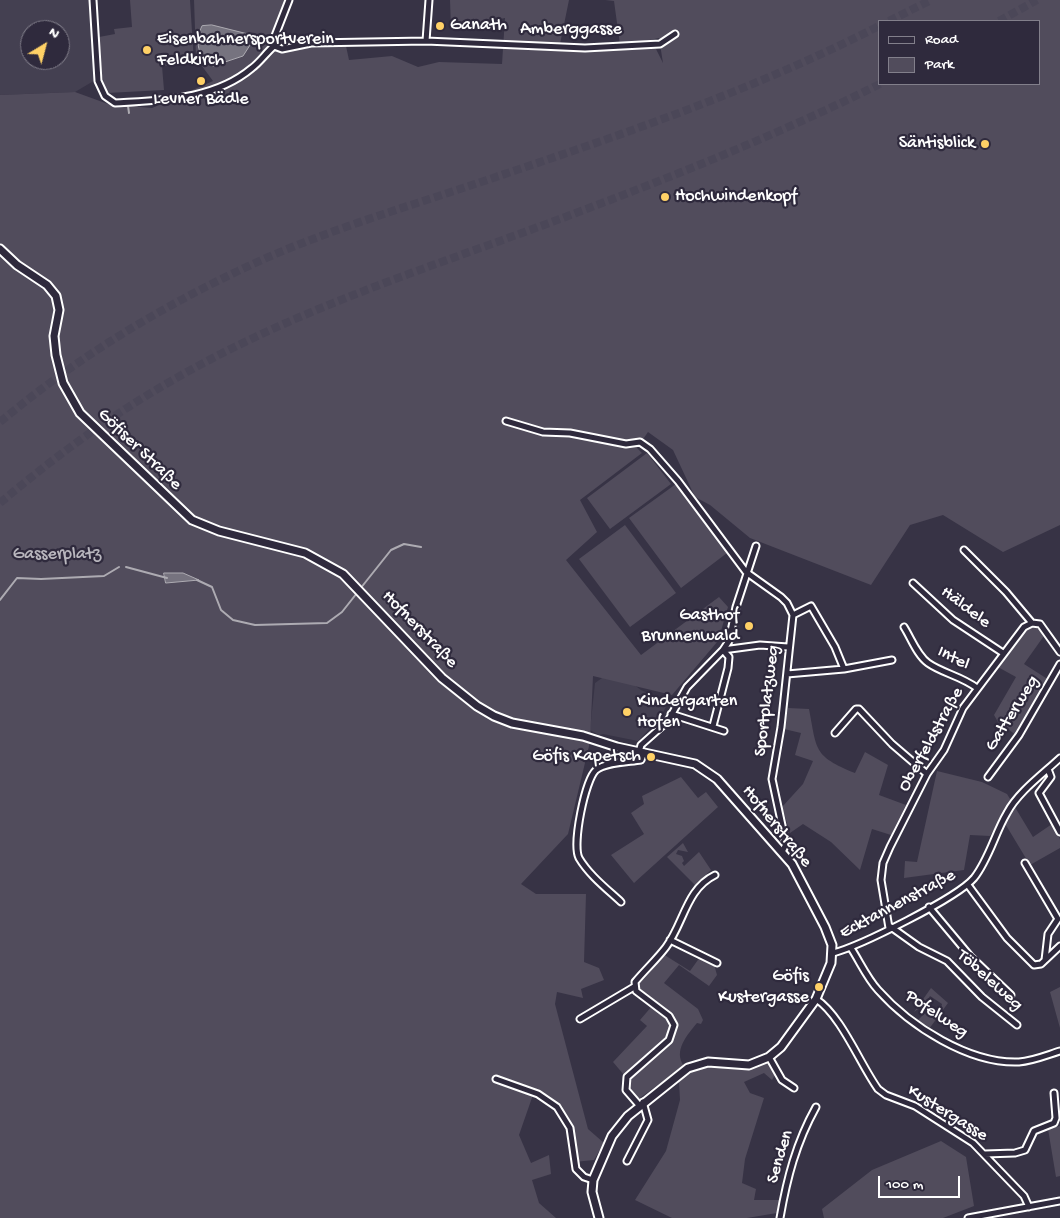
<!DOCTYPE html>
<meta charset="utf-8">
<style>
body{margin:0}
#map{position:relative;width:1060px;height:1218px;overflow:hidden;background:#373345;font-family:"Gochi Hand",sans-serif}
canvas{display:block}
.legend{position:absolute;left:878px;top:20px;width:162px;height:65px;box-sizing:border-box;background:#2f2a3d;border:1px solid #827f8b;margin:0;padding:6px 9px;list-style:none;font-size:15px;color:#fff}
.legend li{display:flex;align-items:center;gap:10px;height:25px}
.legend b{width:25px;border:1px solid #827f8b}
.north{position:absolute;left:20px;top:20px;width:50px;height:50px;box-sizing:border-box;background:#2f2a3d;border:1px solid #827f8b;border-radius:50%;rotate:37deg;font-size:14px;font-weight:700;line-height:20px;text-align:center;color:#fff}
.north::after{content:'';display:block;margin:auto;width:18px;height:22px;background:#ffd166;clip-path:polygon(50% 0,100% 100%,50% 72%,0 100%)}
.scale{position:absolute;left:878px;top:1176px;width:82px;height:22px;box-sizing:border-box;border:2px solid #fff;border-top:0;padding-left:6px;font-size:15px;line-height:18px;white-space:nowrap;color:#fff;-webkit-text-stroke:4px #2f2a3d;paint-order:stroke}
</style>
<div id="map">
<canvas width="1060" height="1218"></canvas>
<ul class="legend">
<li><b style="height:6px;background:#2f2a3d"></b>Road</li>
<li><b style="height:14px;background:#514c5c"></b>Park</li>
</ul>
<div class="north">N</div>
<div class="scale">100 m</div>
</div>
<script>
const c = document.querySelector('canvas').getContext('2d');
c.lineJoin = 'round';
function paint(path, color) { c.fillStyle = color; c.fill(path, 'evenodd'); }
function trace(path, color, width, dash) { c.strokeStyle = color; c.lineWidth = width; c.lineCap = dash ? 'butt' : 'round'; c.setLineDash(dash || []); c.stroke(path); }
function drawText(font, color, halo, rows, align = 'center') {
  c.font = font + ' "Gochi Hand",sans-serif'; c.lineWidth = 4.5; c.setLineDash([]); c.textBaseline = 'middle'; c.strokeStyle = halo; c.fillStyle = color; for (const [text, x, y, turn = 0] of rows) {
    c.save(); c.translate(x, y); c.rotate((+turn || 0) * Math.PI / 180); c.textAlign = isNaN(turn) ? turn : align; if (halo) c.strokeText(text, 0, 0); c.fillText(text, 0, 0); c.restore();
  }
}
paint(new Path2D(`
 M0,0H96L102,76L75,92L0,95ZM30,30H60V60H30Z
 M615,677L626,679L641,690L665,701L667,705L661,716L638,741L603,734L599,735L590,730L595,683L602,678Z`), '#444051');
paint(new Path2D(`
 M130,0H190L194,63L162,66L164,90L107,93L102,76L99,37L115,34L114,29L132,27Z
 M194,0H285L268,46L280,53L317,45L346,46L349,60L392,56L418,67L439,62L502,64L505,18L451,29L450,0H569L559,49L620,45L614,1L605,0H1060V525L1003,552L943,515L910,525L871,585L750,538L710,505L695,497L673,450L648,432L637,448L642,453L580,500L597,532L566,560L641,655L719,597L728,607L718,641L672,695L593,676L590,742L568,834L521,884L536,894H586L584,962L599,968L604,980L581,989L583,998L557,992L555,1004L588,1129L604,1143L594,1160L574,1162C572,1117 573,1114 535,1089L519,1135L531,1163L549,1155L551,1174L532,1180L539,1203L556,1218H0V95L75,92L108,104L152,108L213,81L196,58ZM879,21H1039V84H879ZM659,38L663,63L656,49L629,48L621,46Z
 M647,453L671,484L610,529L587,498Z
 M676,484L727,553L681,588L629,518Z
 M625,525L676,593L630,627L579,559Z
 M1033,626L1046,633L1024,664L1049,680L1016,735L998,722L994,715L1016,677L996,666L1022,632Z
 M788,708L809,709C817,750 813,756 855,773L865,752L888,765L879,795L906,805L891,835L872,829L860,870L831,842L803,824L790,833L782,807L803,784L813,761L795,755L801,733L784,729Z
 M937,771L982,782L1007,794L1033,837L1052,824L1060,839V848L1030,865L1001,817L990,836L970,835L964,870L904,878L905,861L917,862Z
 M681,777L698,798L706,792L718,807L634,883L611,855L644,834L631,813L644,804L642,796Z
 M683,843L688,852L678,850L676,854L682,856L684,861L682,863L684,866L699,852L711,870L695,885L667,857Z
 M663,954L690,971L700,957L714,964L717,975L709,986L679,965L664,983L698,1009L703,1020L701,1024L697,1023C687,1035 673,1051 684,1066L637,1100L628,1090L629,1076C644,1059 689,1042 672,1015L638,987L640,981Z
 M1060,987V1028L1050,992Z
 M931,988L948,1003L929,1029L918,1020L931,1007L940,1014L942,1004L930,996L925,1004L914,1012Z
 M652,1006L668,1019L672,1029L666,1041L624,1075L613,1062L647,1026L640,1020Z
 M769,1061L776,1073L772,1080L764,1073L744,1082L750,1093L764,1098L745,1159L742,1183L756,1189L754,1200H781L777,1213L747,1218H672L635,1200L666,1151L680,1100L679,1082L682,1075C713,1058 738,1072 769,1061Z
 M1060,1126V1176L1056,1177L1048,1129Z
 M941,1141L966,1157L974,1206L943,1218H824L822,1209L872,1170Z`), '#514c5c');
const water = new Path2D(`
 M212,25L248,34L252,42L243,56L213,66C198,58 194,41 202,26Z
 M164,573H183L199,580L166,583Z`);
paint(water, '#76737f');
trace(water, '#adabb2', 1);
trace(new Path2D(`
 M121,106L140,105
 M128,106L129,113
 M126,567L167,578
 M197,580L212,587L221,610L233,620L255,625L327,623L342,612L357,593
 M360,589L391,550L404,544L421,547
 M0,600L17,578L41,579L104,576L119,567`), '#adabb2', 2);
trace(new Path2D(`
 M889,21L931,0
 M999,21L1037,0
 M0,422C73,361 152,312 238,271C312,235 397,210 475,184C612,138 750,92 879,26
 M0,503C61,451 127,404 198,366C319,300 453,260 581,211C682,173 783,132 880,84`), '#4b4758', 8, [8, 4]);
const minor = new Path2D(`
 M93,0L98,81L105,96L115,103C162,100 214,100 252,68C260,62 266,53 274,46
 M426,41L429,0
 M274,46L282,49L311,43L426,41L585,48L660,44L675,34
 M274,46L273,41L289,0
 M506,421L543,432L570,433L626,444L640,442L650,449L678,481L746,572L781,597L787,603L793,615L781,727L772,779L786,844L782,852
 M964,550L1006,592L1032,623
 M913,583L953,620L1003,653
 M904,627C911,638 917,655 928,663C942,673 961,676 977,688
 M844,669L892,660
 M787,674L844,669L835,647L811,606L793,615
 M671,714L724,731
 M713,726L728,668L729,657L723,650L729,641L736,607L756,546
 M835,733L856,709H859L892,744L927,774
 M639,752L641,745L668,721L687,687L723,650L760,645L788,647
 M1048,769L1051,777L1039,793L1060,832
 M988,777L1019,735L1060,664
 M1025,863L1058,919L1048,934L1045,960
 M968,885L1007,938L1034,965L1041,964L1060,946
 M621,902C607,889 589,875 579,858C572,844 585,780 596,770C606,762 628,762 641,760L644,752
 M929,907L970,956L1011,995
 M891,927L919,947L947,961L982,997L1017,1025
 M889,928L881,880L883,863L890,847L927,774L944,750L963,708L1024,627L1032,623L1040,624L1060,652
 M670,940L717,963
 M851,948C860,962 867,978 878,990C910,1026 969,1064 1019,1062C1033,1061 1047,1055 1060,1051
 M833,953C860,946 957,898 974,878C989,859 995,833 1007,813C1018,792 1043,774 1060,758
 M816,999C841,1015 860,1064 878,1089L886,1095L915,1106L973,1143L1024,1196L1029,1207
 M580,1019L634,987
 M769,1057L782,1080L794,1088
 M496,1079L538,1094L557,1107L570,1128L576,1169L584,1177L593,1180
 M639,1105L626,1090L627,1077L669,1040L674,1025L669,1016L636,991L635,982C645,970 657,959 666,947C684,923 686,889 715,875
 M985,1154L1015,1153L1025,1150L1034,1131L1054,1123L1056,1118L1054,1093
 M627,1161L648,1120L643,1102
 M780,1218C787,1178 796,1143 816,1107
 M968,1218L1060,1201`);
const major = new Path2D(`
 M0,249L17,265L47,285L56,296L59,310L54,336L56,355L63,383L80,413L192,520L219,531L305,553L343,574L442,678L477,706L494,716L512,723L583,736L617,747L695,764L717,779L792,864L825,927L832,945L831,963L816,999L781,1047L769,1057L749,1065L708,1062L688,1068L628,1116L612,1136L593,1180L592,1192L599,1218`);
trace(minor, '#fff', 9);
trace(major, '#fff', 11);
trace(minor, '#2f2a3d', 5);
trace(major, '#2f2a3d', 7);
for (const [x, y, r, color] of [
 [440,26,5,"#ffd166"],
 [147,50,5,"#ffd166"],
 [201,81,5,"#ffd166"],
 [985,144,5,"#ffd166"],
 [665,197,5,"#ffd166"],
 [749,626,5,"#ffd166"],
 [627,712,5,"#ffd166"],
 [651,757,5,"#ffd166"],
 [819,987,5,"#ffd166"]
]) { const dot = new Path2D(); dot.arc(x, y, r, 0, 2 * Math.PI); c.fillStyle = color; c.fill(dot); trace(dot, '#2f2a3d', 2); }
drawText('18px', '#fff', '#2f2a3d', [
 ["Ganath",450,26],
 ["Eisenbahnersportverein",157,40],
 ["Feldkirch",157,61],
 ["Levner Bädle",201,100,"center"],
 ["Säntisblick",975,144,"right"],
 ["Hochwindenkopf",675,197],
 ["Gasthof",739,616,"right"],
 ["Brunnenwald",739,637,"right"],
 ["Kindergarten",637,702],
 ["Hofen",637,723],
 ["Göfis Kapetsch",641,757,"right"],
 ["Göfis",809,977,"right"],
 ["Kustergasse",809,998,"right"]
], 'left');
drawText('18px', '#fff', '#2f2a3d', [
 ["Amberggasse",571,30],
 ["Göfiser Straße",139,450,44],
 ["Häldele",965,608,37],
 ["Hofnerstraße",419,630,46],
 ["Intel",953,659,27],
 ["Sportplatzweg",768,701,-83],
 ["Gatterweg",1013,714,-58],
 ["Oberfeldstraße",932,740,-61],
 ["Hofnerstraße",776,827,51],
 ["Ecktannenstraße",898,905,-28],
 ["Töbeleweg",989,981,42],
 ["Pofelweg",936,1015,34],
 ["Kustergasse",947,1114,32],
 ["Senden",781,1157,-73]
]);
drawText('18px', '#b9b7be', '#2f2a3d', [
 ["Gasserplatz",57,555]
]);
</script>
